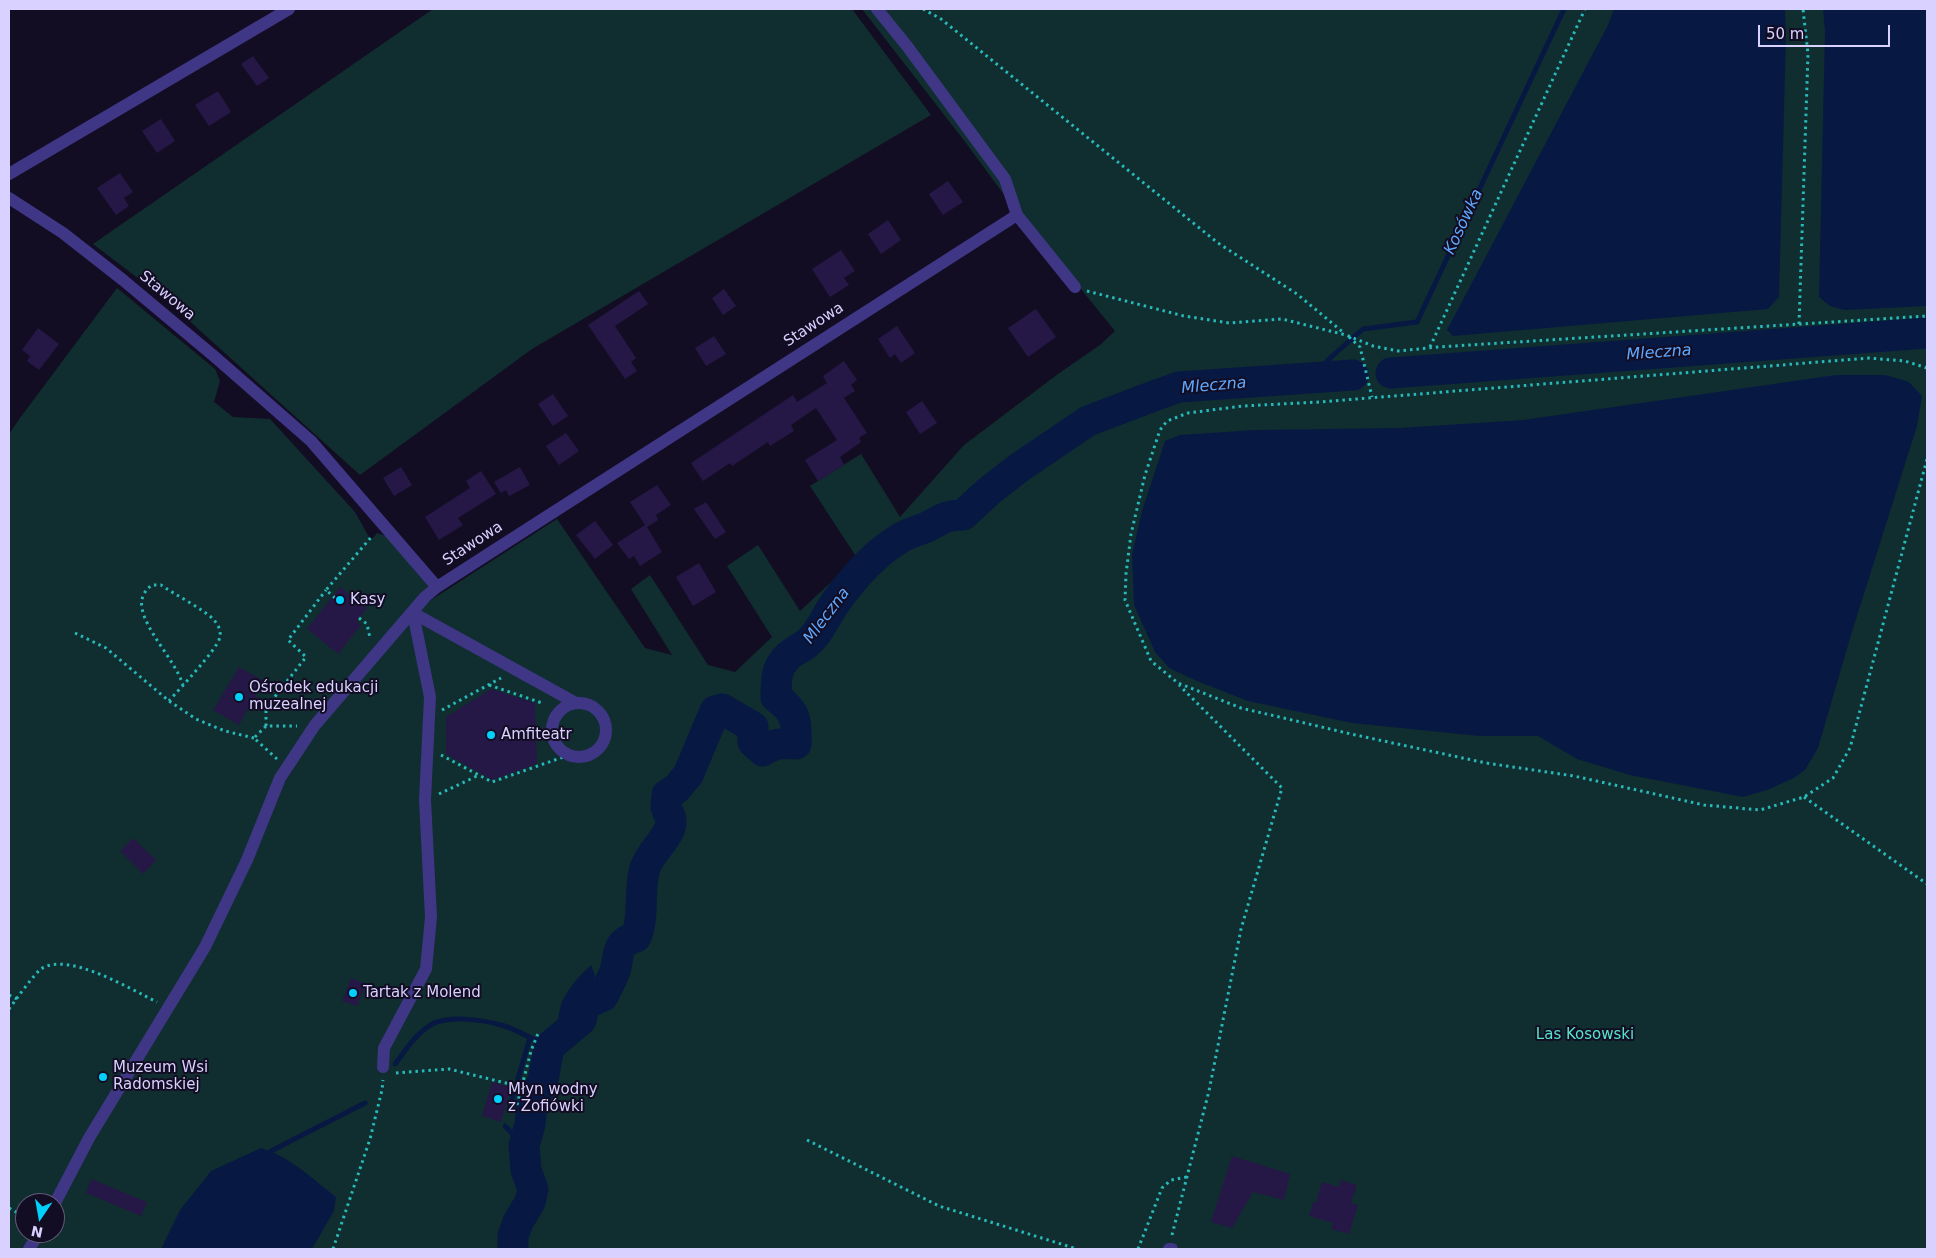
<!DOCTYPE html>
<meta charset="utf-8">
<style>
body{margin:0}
#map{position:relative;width:1936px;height:1258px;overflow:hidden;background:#130d24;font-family:"DejaVu Sans",sans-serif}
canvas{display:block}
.frame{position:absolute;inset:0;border:10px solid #d9d1ff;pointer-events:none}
.north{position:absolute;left:15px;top:1193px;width:50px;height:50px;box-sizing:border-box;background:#130d24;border:1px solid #625b7c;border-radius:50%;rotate:192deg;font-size:14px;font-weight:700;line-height:20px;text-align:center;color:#d9d1ff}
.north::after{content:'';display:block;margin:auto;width:18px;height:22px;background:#00d0fc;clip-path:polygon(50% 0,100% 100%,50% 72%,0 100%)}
.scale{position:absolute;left:1758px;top:25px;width:132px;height:22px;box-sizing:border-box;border:2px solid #d9d1ff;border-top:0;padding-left:6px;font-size:15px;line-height:18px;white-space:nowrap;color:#d9d1ff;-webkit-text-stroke:4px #130d24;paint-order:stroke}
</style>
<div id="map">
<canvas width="1936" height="1258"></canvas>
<div class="frame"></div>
<div class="north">N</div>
<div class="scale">50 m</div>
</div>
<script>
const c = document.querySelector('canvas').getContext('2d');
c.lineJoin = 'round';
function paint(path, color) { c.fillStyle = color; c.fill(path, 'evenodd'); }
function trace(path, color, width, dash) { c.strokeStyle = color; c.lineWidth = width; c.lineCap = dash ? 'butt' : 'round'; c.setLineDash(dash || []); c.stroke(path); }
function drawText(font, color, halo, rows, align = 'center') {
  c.font = font + ' "DejaVu Sans",sans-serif'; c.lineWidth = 4; c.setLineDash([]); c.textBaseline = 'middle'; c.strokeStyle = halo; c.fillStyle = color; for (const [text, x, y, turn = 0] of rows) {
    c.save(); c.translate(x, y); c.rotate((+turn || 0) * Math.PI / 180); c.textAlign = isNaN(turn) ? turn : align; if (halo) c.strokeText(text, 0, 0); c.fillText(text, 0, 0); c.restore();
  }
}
paint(new Path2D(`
 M433,9H852L931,115L532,349L360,475L164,298L93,244Z
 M862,9H1927V1249H9V434L20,418L117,288L215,369L220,381L214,402L233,417L270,419L355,512L369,537L372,539L377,533L386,536L428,583V602L557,519L645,648L672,655L631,589L650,575L708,665L735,672L772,637L727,566L758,545L800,611L857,558L810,486L861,454L900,517L964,445L1058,374L1100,345L1115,331L999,188L966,143ZM25,1203H55V1233H25Z`), '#102e2f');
paint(new Path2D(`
 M1614,9H1785L1786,36L1779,297L1768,309L1453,336L1447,330L1608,25Z
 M1823,9H1927V306L1845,310L1830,306L1819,297L1825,31Z
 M1836,375H1885L1909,382L1922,396L1917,426L1851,635L1818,748L1805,770L1794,778L1767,790L1743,797L1630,775L1577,759L1538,736H1479L1352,723L1248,701L1197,681L1169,668L1155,652L1134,605L1132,555L1142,511L1165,441L1180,435L1255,430L1400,428L1523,420Z
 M591,965L595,975L585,1015L571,1037L559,1048L549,1076L539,1074L542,1057L537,1050L542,1035L554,1032C559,1023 558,1012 562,1002C569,987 579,976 591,965Z
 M261,1148C289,1156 313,1179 336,1197L334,1211L312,1249H161L180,1210L211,1171Z`), '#071943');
trace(new Path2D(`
 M1312,378L1329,359L1363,329L1417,322L1564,9
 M395,1064C405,1051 415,1035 429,1026C445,1014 483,1020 501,1025C516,1029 531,1038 544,1045
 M509,1109L530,1038
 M505,1126L524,1146
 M270,1157L271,1151L365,1103`), '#071943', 5);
trace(new Path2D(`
 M1391,373L1927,333
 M513,1249V1236L518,1222L530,1202L533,1189L526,1170L524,1146L530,1124L532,1104L543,1080L549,1047L581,1020L585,1004L603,996C607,988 612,979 615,971C620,954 615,943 636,937C645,916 638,891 645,868C650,852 671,836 671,822C672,817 667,812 666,807C666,803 667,799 667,795L676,789L688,775L715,711L722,709L753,727V742L763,751C773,743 783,743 796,744C797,720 796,712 776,697C776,677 776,663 795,651C804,646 809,643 815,635C823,625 828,613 835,603C853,578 874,554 899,539C908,533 918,531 927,527C943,519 945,515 963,515L989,491L1020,467L1088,421L1151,397L1179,387L1353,375`), '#071943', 31);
paint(new Path2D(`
 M253,56L269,78L257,86L241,64Z
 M218,91L231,112L209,126L195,105Z
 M161,119L175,141L157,153L142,131Z
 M120,173L133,192L124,198L129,206L116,215L97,188Z
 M948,181L963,202L943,215L929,194Z
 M888,220L901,240L881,254L868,234Z
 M841,250L855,271L844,278L849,285L830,297L812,269Z
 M724,289L736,306L723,315L712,298Z
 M639,291L648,304L615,326L636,358L631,362L637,371L625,379L588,325Z
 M1036,309L1056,337L1028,357L1008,328Z
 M897,326L915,353L901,363L895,354L890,358L878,339Z
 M38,328L59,344L39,370L27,361L30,356L22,350Z
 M714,336L726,354L706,366L695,348Z
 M844,361L857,380L851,385L855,391L844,398L867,433L859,438L861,442L840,457L844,465L818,481L805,460L837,440L816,408L791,425L794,431L770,446L768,442L732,466L730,463L703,481L691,463L793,395L797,402L827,383L823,376Z
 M553,394L568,416L553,426L538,404Z
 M922,401L937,423L920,434L906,412Z
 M566,433L579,451L559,465L546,446Z
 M401,467L412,485L394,496L383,478Z
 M520,467L530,485L509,496L506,490L501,493L494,482Z
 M481,471L496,494L458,518L463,525L439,540L425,517L470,488L466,481Z
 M657,485L671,505L656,515L658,520L647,527L662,552L640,566L634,556L629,559L617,543L645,525L630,502Z
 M706,502L726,532L715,539L694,509Z
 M595,521L613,545L595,559L576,535Z
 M699,563L716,592L693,606L676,577Z
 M340,587L367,608L357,621L361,625L338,654L307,629Z
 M239,667L264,681L255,696L259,698L253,710L249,707L239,725L213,710Z
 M491,689L535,703L537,764L492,780L446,754V717Z
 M133,838L156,860L143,874L120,851Z
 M351,978L366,984L357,1006L342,1001Z
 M492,1082L511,1087L501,1122L482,1116Z
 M1232,1156L1290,1174L1284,1200L1253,1192L1232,1228L1211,1222Z
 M91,1179L147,1202L141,1216L86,1193Z
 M1341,1180L1357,1185L1351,1203L1358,1205L1349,1234L1331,1229L1333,1223L1309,1216L1313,1202L1316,1203L1322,1182L1339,1187Z`), '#251846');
trace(new Path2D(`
 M923,9L941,19L1218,243L1297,294L1344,333
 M1087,291L1184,316L1229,323L1282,319L1346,335L1373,346L1398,351L1438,347L1927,316
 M1799,324L1808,54L1803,9
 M1349,337L1360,347L1372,397
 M1430,347L1585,9
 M1927,368L1905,361L1869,358L1319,402L1243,406L1188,413L1167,421L1160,430L1145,475L1131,534L1126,574L1125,600L1151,661L1178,683L1241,708L1351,734L1486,763L1574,776L1704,805L1760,810L1804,797L1833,778L1850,748L1927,459
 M335,598L326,590L373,535
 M359,618L367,624L370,638
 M75,633L106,648L169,701L196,719L225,731L254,738
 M489,685L542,703
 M169,701C180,688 217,650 220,637C221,630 218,624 213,619C203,609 174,594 161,585H152C145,590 140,598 142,608C146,632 175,660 183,685
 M442,710L501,678
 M266,726V708L306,657L288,640L326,590
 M441,755L492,782L569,755
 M277,759L254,738L266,726H297
 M439,794L479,775
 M1804,797L1927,884
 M9,995L17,999
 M9,1009C15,1001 34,974 41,969C68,951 130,989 157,1002
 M396,1073L449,1069L522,1087
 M517,1105L531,1051L539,1031
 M807,1140L939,1206L1077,1249
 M9,1208L25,1217
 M1172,1235L1209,1091L1241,929L1282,788L1179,685
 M333,1249L370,1139L382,1090L383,1080
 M1138,1249L1162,1188L1171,1180L1187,1177`), '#28b9bb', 3, [2.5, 4]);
trace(new Path2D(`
 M877,9L907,46L1005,179L1017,215L1075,287
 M9,174L289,9
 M9,198L63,233L123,280L215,357L311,441L437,587
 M552 730a27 27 0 1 1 54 0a27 27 0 1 1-54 0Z
 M383,1067L384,1048L426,969L431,917L425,800L430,697L413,613L576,703
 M55,1203L89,1138L205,947L247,860L280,778L315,725L425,597L437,587L496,549L1017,215
 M29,1249L39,1233
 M1169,1249H1172`), '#3f3686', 12);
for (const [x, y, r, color] of [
 [340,600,5,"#00d0fc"],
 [239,697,5,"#00d0fc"],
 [491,735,5,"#00d0fc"],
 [353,993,5,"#00d0fc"],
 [103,1077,5,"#00d0fc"],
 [498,1099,5,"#00d0fc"]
]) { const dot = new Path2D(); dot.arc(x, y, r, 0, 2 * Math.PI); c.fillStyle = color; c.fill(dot); trace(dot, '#130d24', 2); }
drawText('15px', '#d9d1ff', '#130d24', [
 ["Stawowa",167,296,40],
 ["Stawowa",814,325,-33],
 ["Stawowa",473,544,-33]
]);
drawText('15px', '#d9d1ff', '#130d24', [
 ["Kasy",350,600],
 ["Ośrodek edukacji",249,688],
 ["muzealnej",249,705],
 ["Amfiteatr",501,735],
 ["Tartak z Molend",363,993],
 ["Muzeum Wsi",113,1068],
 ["Radomskiej",113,1085],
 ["Młyn wodny",508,1090],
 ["z Zofiówki",508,1107]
], 'left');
drawText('15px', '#56e5cc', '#130d24', [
 ["Las Kosowski",1585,1035]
]);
drawText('italic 16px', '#5fa9ff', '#130d24', [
 ["Kosówka",1464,222,-65],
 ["Mleczna",1659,353,-4],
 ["Mleczna",1214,386,-5],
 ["Mleczna",827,616,-53]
]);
</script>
